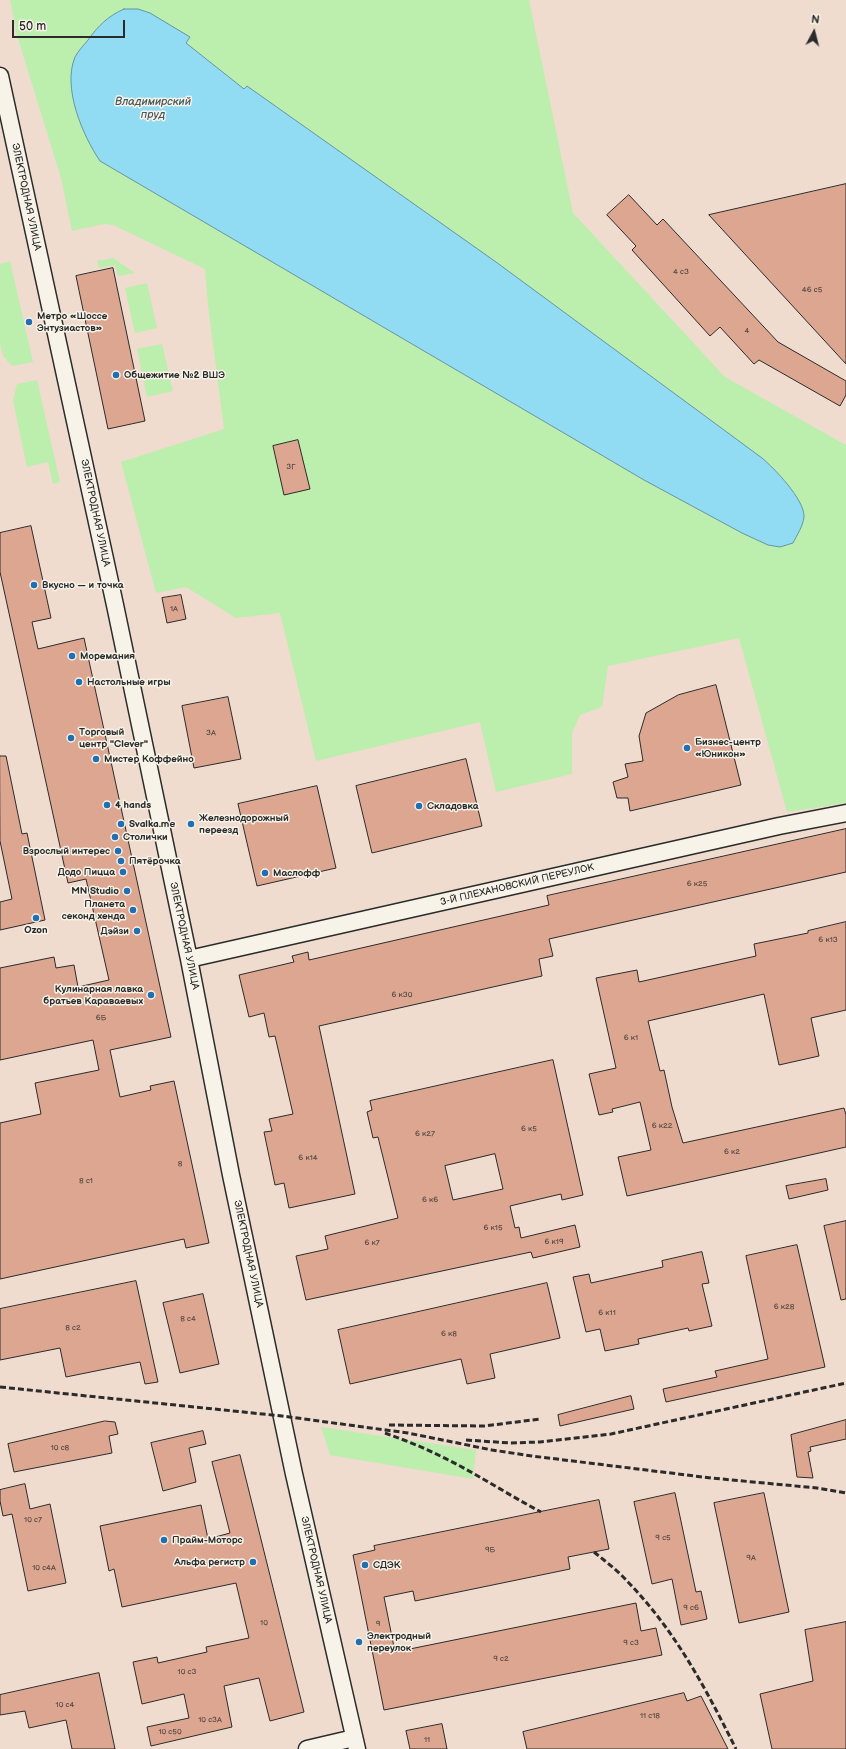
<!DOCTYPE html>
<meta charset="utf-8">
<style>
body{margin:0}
#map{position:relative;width:846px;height:1749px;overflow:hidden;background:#efdcce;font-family:"Balsamiq Sans",sans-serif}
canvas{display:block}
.north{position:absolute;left:794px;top:12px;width:40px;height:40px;-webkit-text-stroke:3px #f7f3e8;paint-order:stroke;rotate:7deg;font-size:11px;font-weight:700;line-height:16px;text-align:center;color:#2b2b2b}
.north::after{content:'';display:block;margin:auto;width:14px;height:18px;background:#2b2b2b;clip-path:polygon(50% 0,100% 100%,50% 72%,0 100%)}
.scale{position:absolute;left:12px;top:20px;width:113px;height:18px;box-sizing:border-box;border:2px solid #2b2b2b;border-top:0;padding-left:5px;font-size:12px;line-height:14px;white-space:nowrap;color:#2b2b2b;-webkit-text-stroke:3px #f7f3e8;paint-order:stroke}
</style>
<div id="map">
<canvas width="846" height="1749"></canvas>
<div class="north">N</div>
<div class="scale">50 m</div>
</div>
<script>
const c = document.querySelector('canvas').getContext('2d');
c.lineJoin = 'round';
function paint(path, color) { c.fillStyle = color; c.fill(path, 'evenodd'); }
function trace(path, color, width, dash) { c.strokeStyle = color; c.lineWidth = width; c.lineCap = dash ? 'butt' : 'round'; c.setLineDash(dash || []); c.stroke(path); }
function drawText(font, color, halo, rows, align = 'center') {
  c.font = font + ' "Balsamiq Sans",sans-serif'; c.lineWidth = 3; c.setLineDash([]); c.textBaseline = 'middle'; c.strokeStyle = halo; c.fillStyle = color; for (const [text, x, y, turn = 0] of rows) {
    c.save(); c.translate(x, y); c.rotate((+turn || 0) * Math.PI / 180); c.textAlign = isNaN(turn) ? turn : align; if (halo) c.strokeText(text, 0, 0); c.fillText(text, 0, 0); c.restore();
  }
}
paint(new Path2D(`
 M10,0H529L573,213L725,377L846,445V803L787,812L739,638L608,666L602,707L580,715L572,733V774L496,792L480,722L316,761L280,613L236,618L186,587L156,593L121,462L224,429L208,305L205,269L113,225L104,224L72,231L61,178L15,29L16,28Z
 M113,258L135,273L118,276L115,265L99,268L97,261Z
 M10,261L33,362L12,366L3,356L0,344V264Z
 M147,283L157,328L135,333L125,288Z
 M162,344L173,391L147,397L137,349Z
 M37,380L60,482L53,484L48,462L27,467L13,401L17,384Z
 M321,1427L476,1450L473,1479L330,1455Z`), '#bceeae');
const water = new Path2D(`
 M124,9H138L150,13L190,37L186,43L244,89L247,86L496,262L762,458C774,468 805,500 804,517C803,526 797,535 793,543L780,547L768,545L742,533L644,480L100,161C83,136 62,88 75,57C78,51 84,45 88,40C98,26 108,16 124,9Z`);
paint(water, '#91dbf3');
trace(water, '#6895a3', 1);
const building = new Path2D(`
 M846,184V364L709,215Z
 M629,195L657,225L663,219L778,342L846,381V395L840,406L759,360L754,364L720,327L710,336L632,250L636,246L607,215Z
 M113,268L145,421L108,429L76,276Z
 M298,440L310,489L284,495L273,446Z
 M31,526L51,618L32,622L38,649L84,638L171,1037L110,1050L120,1097L151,1090L150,1086L174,1081L209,1243L186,1248L184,1239L0,1279V1123L41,1114L35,1083L99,1070L93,1040L0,1060V968L54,957L56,968L74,965L78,987L109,980L86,879L68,883L0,572V533Z
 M181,595L186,619L167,623L162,598Z
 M716,685L741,785L630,811L628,798H617L613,782L628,777L625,764L643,761L639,736L646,713L678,695Z
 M228,697L241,759L194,768L182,706Z
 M0,756H6L22,834L27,833L45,920L0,930V902L12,899L0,841Z
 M466,759L482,826L372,853L356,786Z
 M317,786L336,868L257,886L238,804Z
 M846,829V872L549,939L553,956L539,959L542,976L319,1026L355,1194L289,1208L284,1183L275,1185L264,1132L272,1131L269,1119L293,1114L275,1036L269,1037L264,1013L249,1017L239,975L294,962L292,956L308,952L309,960L549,905L547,896Z
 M846,922V1010L811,1018L819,1056L779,1065L764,994L648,1021L660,1071L664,1070L672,1107L683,1143L844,1108L846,1115V1147L627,1196L618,1157L651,1150L640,1102L612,1109L613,1112L599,1115L589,1074L616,1068L596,978L637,970L639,982L756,956L754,944L808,933V931Z
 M553,1060L583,1195L562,1200L561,1194L510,1206L515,1228L519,1227L521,1238L575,1225L580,1247L533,1258L531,1252L306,1300L296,1256L328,1249L325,1236L398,1218L378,1137L373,1138L367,1112L372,1110L370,1101ZM495,1154L503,1189L453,1200L445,1166Z
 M826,1179L828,1190L789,1199L786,1186Z
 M846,1221V1299L841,1300L824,1226Z
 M797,1245L825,1367L666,1402L663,1389L717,1377L715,1371L768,1359L746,1256Z
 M702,1252L709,1283L702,1284L712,1326L689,1331L688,1328L638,1339L639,1344L605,1351L600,1329L586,1332L573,1277L589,1274L591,1283L663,1267L662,1261Z
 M136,1281L158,1382L145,1384L140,1362L66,1377L60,1348L0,1360V1309Z
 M547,1283L560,1338L490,1354L495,1378L467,1384L461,1359L350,1384L338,1330Z
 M203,1294L219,1364L180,1373L163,1303Z
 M631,1396L634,1409L560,1426L558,1415Z
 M846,1420V1439L810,1447L811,1451L808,1452L813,1478L797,1477L791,1435Z
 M105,1421L115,1422L118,1434L109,1436L112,1453L14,1472L8,1444Z
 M203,1431L206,1444L189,1448L196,1482L163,1491L151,1443Z
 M240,1455L304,1712L270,1721L259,1678L224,1686L232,1727L151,1746L147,1727L189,1718L184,1694L142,1704L133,1662L157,1657L158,1663L207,1652L206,1647L249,1638L236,1583L122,1607L114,1569L109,1571L100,1526L201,1505L208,1539L230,1533L212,1462Z
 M25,1484L30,1509L50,1504L66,1583L28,1591L12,1514L3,1516L0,1501V1490Z
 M675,1493L696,1592L701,1591L707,1619L681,1625L672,1579L652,1584L634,1502Z
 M764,1493L789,1612L739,1623L714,1503Z
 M599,1500L609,1549L568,1557L570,1569L415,1601L413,1591L384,1597L395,1652L636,1603L641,1631L656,1628L662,1655L384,1710L353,1555L375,1550L374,1546Z
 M846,1622V1749H772L760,1694L813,1681L805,1630Z
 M99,1673L115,1749H72L66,1720L29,1728L25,1711L0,1715V1695Z
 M684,1693L687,1701L701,1696L728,1749H527L523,1732Z
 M442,1724L447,1749H410L406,1731Z`);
paint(building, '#dca691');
trace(building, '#2b2b2b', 1);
const minor = new Path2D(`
 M0,76L115,605L189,959L231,1175L294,1474L357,1749
 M189,959L779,826L846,813
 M307,1749L354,1738`);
trace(minor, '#2b2b2b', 19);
trace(minor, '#f7f3e8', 16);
trace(new Path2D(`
 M0,1387L282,1416L408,1433L492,1450L532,1456L711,1478L817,1488L846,1493
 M389,1425L484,1426L540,1419
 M385,1433C401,1439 418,1445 434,1453C471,1470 505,1493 541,1512
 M466,1440L510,1443L540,1442L611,1434L846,1383
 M594,1552C605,1561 617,1570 626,1580C675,1630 705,1687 736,1749`), '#2b2b2b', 3, [6, 3]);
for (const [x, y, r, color] of [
 [29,322,4,"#1f6fb2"],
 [116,375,4,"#1f6fb2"],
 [34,585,4,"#1f6fb2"],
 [72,656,4,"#1f6fb2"],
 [79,682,4,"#1f6fb2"],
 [71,738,4,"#1f6fb2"],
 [687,748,4,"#1f6fb2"],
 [96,759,4,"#1f6fb2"],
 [107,805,4,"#1f6fb2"],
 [419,806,4,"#1f6fb2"],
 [121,824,4,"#1f6fb2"],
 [191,824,4,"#1f6fb2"],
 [115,837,4,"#1f6fb2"],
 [118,851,4,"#1f6fb2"],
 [121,861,4,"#1f6fb2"],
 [123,872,4,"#1f6fb2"],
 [265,873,4,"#1f6fb2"],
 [127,891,4,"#1f6fb2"],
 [133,910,4,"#1f6fb2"],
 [36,918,4,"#1f6fb2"],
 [137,931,4,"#1f6fb2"],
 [151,995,4,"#1f6fb2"],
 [164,1540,4,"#1f6fb2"],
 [253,1562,4,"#1f6fb2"],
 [365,1565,4,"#1f6fb2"],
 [359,1642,4,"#1f6fb2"]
]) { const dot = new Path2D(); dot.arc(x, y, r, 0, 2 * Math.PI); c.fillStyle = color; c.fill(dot); trace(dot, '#f7f3e8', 1.5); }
drawText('8px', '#574a44', null, [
 ["4 с3",681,272],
 ["46 с5",812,290],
 ["4",747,331],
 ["3Г",291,467],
 ["1А",174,609],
 ["3А",211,733],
 ["6 к25",697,884],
 ["6 к13",828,940],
 ["6 к30",402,995],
 ["6Б",101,1018],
 ["6 к1",631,1038],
 ["6 к22",662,1126],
 ["6 к5",529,1129],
 ["6 к27",425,1134],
 ["6 к2",732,1152],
 ["6 к14",308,1158],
 ["8",180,1164],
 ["8 с1",86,1181],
 ["6 к6",430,1200],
 ["6 к15",493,1228],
 ["6 к19",554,1242],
 ["6 к7",372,1243],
 ["6 к28",784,1307],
 ["6 к11",607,1313],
 ["8 с4",188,1319],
 ["8 с2",73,1328],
 ["6 к8",449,1334],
 ["10 с8",60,1448],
 ["10 с7",33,1520],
 ["9 с5",663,1538],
 ["9Б",490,1550],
 ["9А",751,1558],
 ["10 с4А",44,1568],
 ["9 с6",691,1608],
 ["10",264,1623],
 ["9",378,1624],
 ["9 с3",631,1643],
 ["9 с2",501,1659],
 ["10 с3",187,1672],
 ["10 с4",65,1705],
 ["11 с18",650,1716],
 ["10 с3А",210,1720],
 ["10 с50",170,1732],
 ["11",427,1740]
]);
drawText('10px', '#2b2b2b', '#f7f3e8', [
 ["ЭЛЕКТРОДНАЯ УЛИЦА",26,197,78],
 ["ЭЛЕКТРОДНАЯ УЛИЦА",95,513,78],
 ["3-Й ПЛЕХАНОВСКИЙ ПЕРЕУЛОК",517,885,-13],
 ["ЭЛЕКТРОДНАЯ УЛИЦА",184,936,78],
 ["ЭЛЕКТРОДНАЯ УЛИЦА",248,1254,78],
 ["ЭЛЕКТРОДНАЯ УЛИЦА",316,1570,77]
]);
drawText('bold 10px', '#2b2b2b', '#f7f3e8', [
 ["Метро «Шоссе",37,316],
 ["Энтузиастов»",37,328],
 ["Общежитие №2 ВШЭ",124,375],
 ["Вкусно — и точка",42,585],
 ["Моремания",80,656],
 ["Настольные игры",87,682],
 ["Торговый",79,732],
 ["центр \"Clever\"",79,744],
 ["Бизнес-центр",695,742],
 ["«Юникон»",695,754],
 ["Мистер Коффейно",104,759],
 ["4 hands",115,805],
 ["Складовка",427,806],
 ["Железнодорожный",199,818],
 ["переезд",199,830],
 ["Svalka.me",129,824],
 ["Столички",123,837],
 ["Взрослый интерес",110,851,"right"],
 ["Пятёрочка",129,861],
 ["Додо Пицца",115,872,"right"],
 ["Маслофф",273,873],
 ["MN Studio",119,891,"right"],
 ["Планета",125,904,"right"],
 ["секонд хенда",125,916,"right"],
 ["Ozon",36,930,"center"],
 ["Дэйзи",129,931,"right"],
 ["Кулинарная лавка",143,989,"right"],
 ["братьев Караваевых",143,1001,"right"],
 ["Прайм-Моторс",172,1540],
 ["Альфа регистр",245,1562,"right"],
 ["СДЭК",373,1565],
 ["Электродный",367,1636],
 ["переулок",367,1648]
], 'left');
drawText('italic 11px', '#44575d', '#f7f3e8', [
 ["Владимирский",153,102],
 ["пруд",153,115]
]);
</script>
